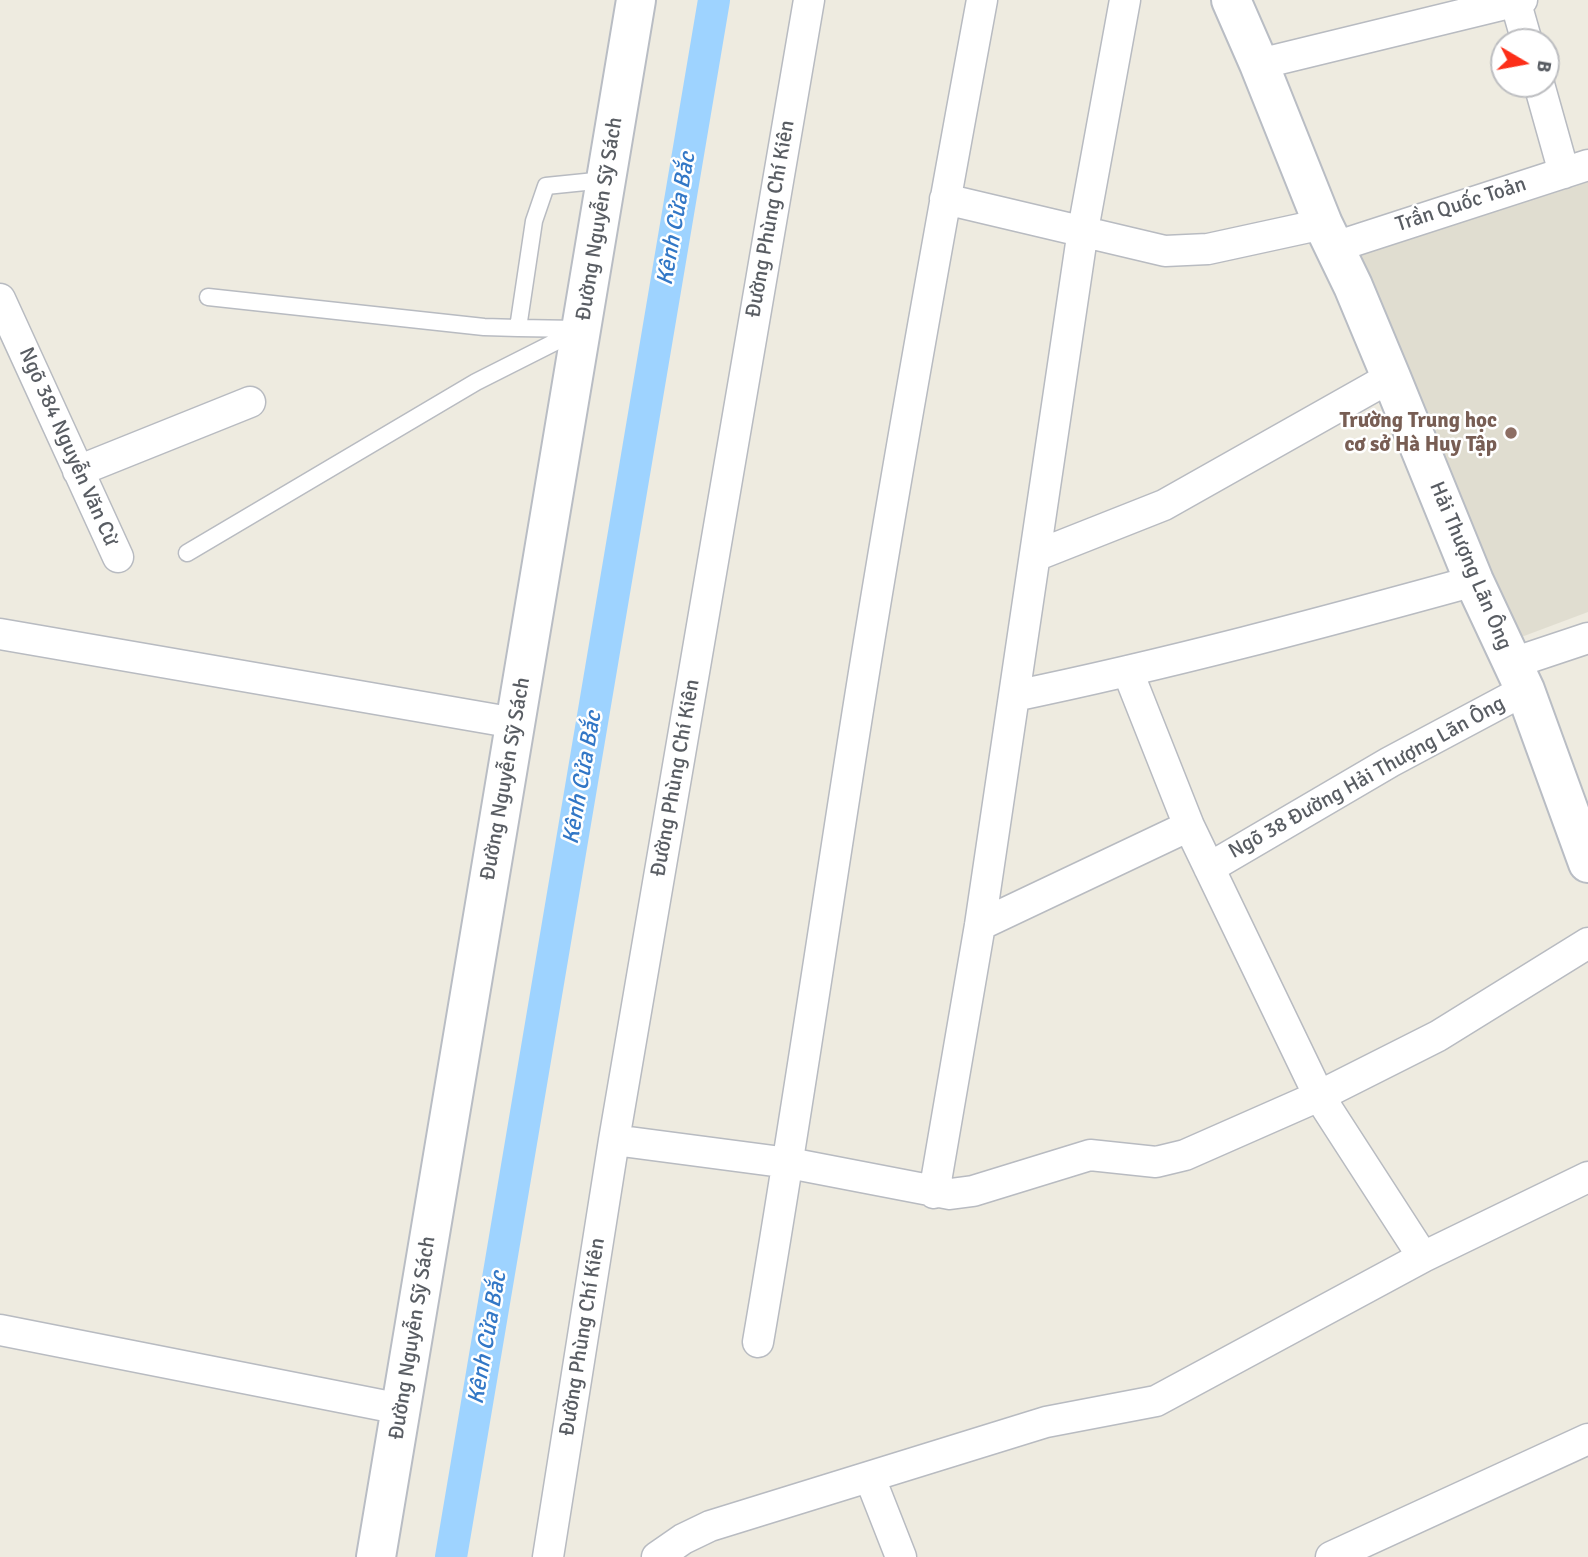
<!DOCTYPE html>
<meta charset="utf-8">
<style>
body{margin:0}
#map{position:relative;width:1588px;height:1557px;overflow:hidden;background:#eeebe0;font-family:Signika,sans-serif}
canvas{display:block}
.north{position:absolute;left:1490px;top:28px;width:70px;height:70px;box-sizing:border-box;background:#fff;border:2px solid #bdbec1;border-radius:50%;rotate:100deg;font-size:19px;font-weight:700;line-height:28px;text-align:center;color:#595d63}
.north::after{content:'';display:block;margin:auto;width:24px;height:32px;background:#fc2e18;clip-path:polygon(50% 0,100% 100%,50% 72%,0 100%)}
</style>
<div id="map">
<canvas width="1588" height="1557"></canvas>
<div class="north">B</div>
</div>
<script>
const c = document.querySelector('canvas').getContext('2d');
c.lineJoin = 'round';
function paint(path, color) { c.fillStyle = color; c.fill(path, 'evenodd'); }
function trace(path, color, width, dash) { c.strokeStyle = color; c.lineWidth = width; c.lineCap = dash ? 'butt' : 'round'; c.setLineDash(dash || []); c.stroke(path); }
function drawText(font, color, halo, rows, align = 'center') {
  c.font = font + ' Signika,sans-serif'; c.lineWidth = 5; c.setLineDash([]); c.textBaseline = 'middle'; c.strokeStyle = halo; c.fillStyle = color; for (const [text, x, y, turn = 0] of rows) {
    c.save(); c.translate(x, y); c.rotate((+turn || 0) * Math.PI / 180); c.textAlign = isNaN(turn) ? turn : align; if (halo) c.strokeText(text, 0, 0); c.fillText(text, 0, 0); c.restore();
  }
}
paint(new Path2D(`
 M1588,180V612L1516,639L1361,254Z`), '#e0ddd0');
trace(new Path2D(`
 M451,1557L714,0`), '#9ed3ff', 32);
const lane = new Path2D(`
 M208,297L484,327L518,328
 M579,329L518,328L534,221L546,186L605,180
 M187,553L476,382L577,331`);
const street = new Path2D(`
 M1515,0L1527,42
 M1259,64L1522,0
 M1539,84L1564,173
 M945,199L1165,251L1208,249L1323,224
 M1335,247L1588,165
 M0,299L118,557
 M78,471L250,402
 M1035,556L1164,505L1391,377
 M0,634L515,723
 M1513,663L1588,638
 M1128,672L1189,826L1319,1096L1423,1257
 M1014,696C1169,664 1321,623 1474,581
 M1209,868L1390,762L1525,690
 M980,925L1189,826
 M614,1140L789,1163L950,1194L973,1191L1090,1155L1156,1162L1185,1155L1319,1096L1438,1036L1588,943
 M934,1193L980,925L1083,230L1125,0
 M0,1330L401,1409
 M758,1342C792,1144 821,946 852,748C891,498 936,249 982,0
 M870,1478L901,1557
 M548,1557L614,1140L809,0
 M657,1557L683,1539L710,1526L1046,1422L1156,1401L1423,1257L1588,1177
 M1331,1557L1588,1439`);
const secondary = new Path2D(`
 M1231,0L1259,64L1323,224L1353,286L1391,377L1474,581L1525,690L1588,863
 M376,1557L636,0`);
trace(lane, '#b8bbc1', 19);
trace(street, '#b8bbc1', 33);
trace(secondary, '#b9bdc4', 42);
trace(lane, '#fff', 16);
trace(street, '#fff', 30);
trace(secondary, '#fff', 38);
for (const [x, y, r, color] of [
 [1511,433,7,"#8d6e63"]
]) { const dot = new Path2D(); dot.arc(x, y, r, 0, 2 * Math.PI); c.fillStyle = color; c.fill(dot); trace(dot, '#fff', 2.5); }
drawText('21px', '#595d63', '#fff', [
 ["Trần Quốc Toản",1461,205,-18],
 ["Đường Nguyễn Sỹ Sách",600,219,-81],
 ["Đường Phùng Chí Kiên",771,219,-80],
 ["Ngõ 384 Nguyễn Văn Cừ",68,447,66],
 ["Hải Thượng Lãn Ông",1470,566,67],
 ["Đường Phùng Chí Kiên",676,778,-80],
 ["Ngõ 38 Đường Hải Thượng Lãn Ông",1367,778,-29],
 ["Đường Nguyễn Sỹ Sách",506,779,-80],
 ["Đường Phùng Chí Kiên",583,1337,-81],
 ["Đường Nguyễn Sỹ Sách",413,1338,-81]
]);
drawText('bold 21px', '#785e54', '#fff', [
 ["Trường Trung học",1497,421],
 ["cơ sở Hà Huy Tập",1497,445]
], 'right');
drawText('italic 23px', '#3277c6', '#fff', [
 ["Kênh Cửa Bắc",677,219,-80],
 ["Kênh Cửa Bắc",583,778,-80],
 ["Kênh Cửa Bắc",488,1338,-80]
]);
</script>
